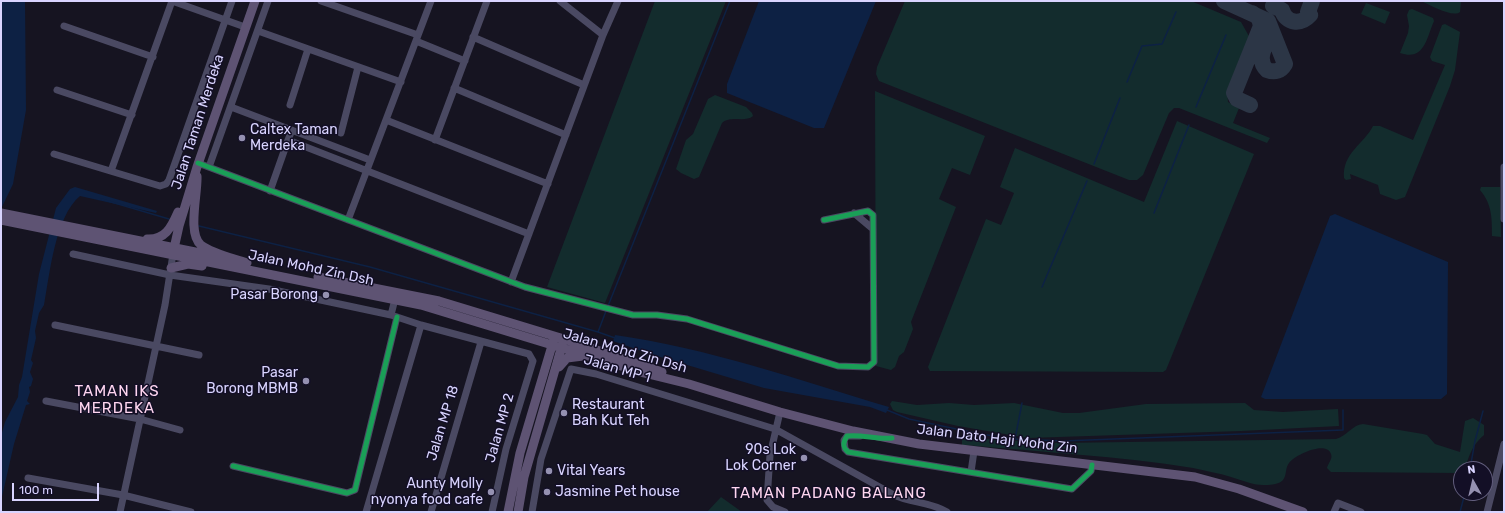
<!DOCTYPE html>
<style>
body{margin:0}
#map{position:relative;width:1505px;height:513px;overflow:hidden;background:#161421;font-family:Rubik,sans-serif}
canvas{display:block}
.frame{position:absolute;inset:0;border:2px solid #d9d4ff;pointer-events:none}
.north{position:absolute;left:1453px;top:461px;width:40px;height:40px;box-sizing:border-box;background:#130f26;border:1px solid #625e7d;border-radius:50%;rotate:352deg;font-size:11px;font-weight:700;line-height:16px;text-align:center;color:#d9d4ff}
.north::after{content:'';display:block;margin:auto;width:14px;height:18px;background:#9591b1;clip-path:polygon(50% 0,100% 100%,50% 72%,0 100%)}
.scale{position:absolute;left:12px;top:483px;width:87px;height:18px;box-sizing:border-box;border:2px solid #d9d4ff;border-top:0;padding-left:5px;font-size:12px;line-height:14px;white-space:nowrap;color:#d9d4ff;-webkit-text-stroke:3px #130f26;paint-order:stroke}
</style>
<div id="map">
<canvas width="1505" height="513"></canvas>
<div class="frame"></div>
<div class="north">N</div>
<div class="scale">100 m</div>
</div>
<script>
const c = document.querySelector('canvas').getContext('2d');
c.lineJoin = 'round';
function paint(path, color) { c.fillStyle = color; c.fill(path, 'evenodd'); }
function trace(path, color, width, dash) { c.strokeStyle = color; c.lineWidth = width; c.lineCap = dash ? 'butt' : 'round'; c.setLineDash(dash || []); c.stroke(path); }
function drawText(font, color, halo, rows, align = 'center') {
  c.font = font + ' Rubik,sans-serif'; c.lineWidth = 3; c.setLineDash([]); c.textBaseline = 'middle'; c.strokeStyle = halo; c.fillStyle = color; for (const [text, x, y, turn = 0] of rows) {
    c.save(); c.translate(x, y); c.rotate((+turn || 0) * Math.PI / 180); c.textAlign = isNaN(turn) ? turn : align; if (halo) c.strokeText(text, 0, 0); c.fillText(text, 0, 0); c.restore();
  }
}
paint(new Path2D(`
 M655,1H726L605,303L547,287Z
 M905,1H1191L1241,22L1250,38C1243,55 1226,84 1228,102L1239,108L1233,123L1270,138L1267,143L1179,108H1174L1169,113L1143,175L1137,180H1129L879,81L876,74L877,67Z
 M1421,1H1461L1460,12C1453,18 1430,5 1421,1Z
 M1366,3L1390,12L1385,24L1361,14Z
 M1412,9L1433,18L1434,21C1426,40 1424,61 1400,53L1408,33L1409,26L1407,15L1409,10Z
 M1445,24L1460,32L1455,70L1450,86L1405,197L1396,200L1380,194L1378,185L1350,174L1351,179L1346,180L1344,178C1342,153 1364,144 1373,126H1380L1413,140L1445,65L1432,61L1430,57L1442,25Z
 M875,91L985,136L970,175L952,168L939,199L956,207L911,322L913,329L904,352L899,356L895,367L891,370L876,366Z
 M715,95L746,107L752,113L753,116C745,123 731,115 722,123L699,177L694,179L681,173L676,169L686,140L693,134L708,99Z
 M1177,121L1254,154L1166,370L1163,372L930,371L928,367L986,219L1001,225L1014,193L1000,187L1015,148L1144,202Z
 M1481,187H1500L1501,237L1492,236C1492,218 1492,204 1480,190Z
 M892,401L917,405L949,403L974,405L1014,403L1063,413H1079L1146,404L1245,403L1254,410L1283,412L1338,409L1339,426L1241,431L1028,438L958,426L897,412L893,410L890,404Z
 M1473,418L1484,425V435C1473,444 1469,455 1465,469H1461V473L1331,472L1327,468C1328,463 1333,459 1331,454C1326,440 1295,455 1289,463C1285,468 1287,475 1283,480C1280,484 1271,485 1266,485C1254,486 1242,480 1231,477C1219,473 1205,471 1193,468C1119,456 1040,452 966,445H962V440L968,438L1059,443L1336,439C1347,436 1352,425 1363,424L1423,434L1427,435L1435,444L1460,452L1465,421Z
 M721,497L742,512H707Z`), '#132c2d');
paint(new Path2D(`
 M1,1H25L26,110L13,184L1,209Z
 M759,1H876L824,128H814L727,93V84Z
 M75,187L157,211L156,213L80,196C55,217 50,273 44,305L39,313L35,331L36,338L31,360L33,363L30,372L33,379L31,386L29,387L30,392L27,401L30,404L26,405L14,444L1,501V436L5,422L18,397L19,385L22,377L39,274L56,208L70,189Z
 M1335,214L1448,262L1447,394L1441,399H1265L1261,397L1330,216Z
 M615,335C708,348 799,380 889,407L886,413L870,407L764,388L647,353L613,341Z`), '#0d2144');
trace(new Path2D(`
 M1127,82L1142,46L1162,44L1176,12
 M1196,107L1226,35
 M1094,164L1120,98
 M101,199L169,219
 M1154,213L1189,125
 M199,226L370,267L598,332L606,311
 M1042,287L1087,181
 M608,306L730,1
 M598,332L615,338
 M887,410L909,419L980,434L1015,439L1063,441L1343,430V410
 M1015,439L1022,403
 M1470,469L1475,441L1483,411
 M1460,512L1465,493`), '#0d2144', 1.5);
trace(new Path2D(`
 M1224,1L1268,21L1285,64C1281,71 1275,73 1267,70C1256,60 1265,46 1270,35
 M1273,6L1282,10C1286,24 1301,25 1310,15L1308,12L1312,1
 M1250,105L1237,99L1234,93L1261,26L1259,18L1252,13`), '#2c3646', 16);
trace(new Path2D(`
 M172,1L245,27
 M321,1L418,35
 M560,1L603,35
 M64,26L153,57
 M258,31L401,82
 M473,37L584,85
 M416,41L465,61
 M454,88L566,135
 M57,90L132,115
 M290,105L308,49
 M231,107L370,160
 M386,120L548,184
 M292,130L288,140L529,234
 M341,133L358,67
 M435,140L487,1
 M54,154L160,186L166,184L169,180L232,1
 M198,163L525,287L633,315H657L687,319L838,366L868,367L874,362L873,215L868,211L824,220
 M209,167L268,1
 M1504,167V219
 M111,171L172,1
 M270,191L288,140
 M854,213L873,229
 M348,220L431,1
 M73,254L170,275L269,289L391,315L421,325L529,354L533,361L506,449L492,512
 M511,282L603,35L618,1
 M391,315L395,299
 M55,325L199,355
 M46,401L140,419L180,430
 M780,412L770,455L767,500L773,507L785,512
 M860,436H847L844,440L845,449L848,452L1072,489L1091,471L1092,465
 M233,466L347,493L355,490L397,317
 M971,472L974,451
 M28,478L123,495L191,512
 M120,512L165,305L173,254
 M366,512L421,325
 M431,512L481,342
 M532,512L541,459L571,369L596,374L775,429L894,495C911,503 931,502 947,512
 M1334,512L1338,503L1361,512
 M1487,512L1504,444`), '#4a4962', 7);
trace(new Path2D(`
 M197,176C198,193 187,234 201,245C213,254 233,258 247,263
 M1,213L225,258
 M1,220L421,305L644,373L689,384L780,412L853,431L919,444L1195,477L1239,489L1303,512
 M147,239C165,240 171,228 178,212
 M173,253L179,226L197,167L255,1
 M171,268L188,264L202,266
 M318,277L439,301L564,339L662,372
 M559,367L567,358L583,356
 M508,512L520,453L554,339
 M518,512L524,477L563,342`), '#5e5373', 9);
trace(new Path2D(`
 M198,163L525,287L633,315H657L687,319L838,366L868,367L874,362L873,215L868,211L824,220
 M892,438C877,440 862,434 847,436C843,442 842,447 848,452L1072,489L1091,471L1092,465
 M233,466L347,493L355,490L397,317`), '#1a9f57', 5);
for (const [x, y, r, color] of [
 [242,138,4,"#9591b1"],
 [326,295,4,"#9591b1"],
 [306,381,4,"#9591b1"],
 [564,413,4,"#9591b1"],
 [804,458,4,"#9591b1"],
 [549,471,4,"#9591b1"],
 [491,492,4,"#9591b1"],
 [547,492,4,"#9591b1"]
]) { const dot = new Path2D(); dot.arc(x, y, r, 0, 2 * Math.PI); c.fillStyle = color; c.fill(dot); trace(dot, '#130f26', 1.5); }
drawText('14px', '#d9d4ff', '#130f26', [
 ["Jalan Taman Merdeka",198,122,-72],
 ["Jalan Mohd Zin Dsh",311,268,12],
 ["Jalan Mohd Zin Dsh",625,351,16],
 ["Jalan MP 1",617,369,16],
 ["Jalan MP 18",443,423,-73],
 ["Jalan MP 2",500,428,-74],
 ["Jalan Dato Haji Mohd Zin",997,439,7]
]);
drawText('14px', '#d9d4ff', '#130f26', [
 ["Caltex Taman",250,130],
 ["Merdeka",250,146],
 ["Pasar Borong",318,295,"right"],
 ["Pasar",298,373,"right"],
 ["Borong MBMB",298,389,"right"],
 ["Restaurant",572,405],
 ["Bah Kut Teh",572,421],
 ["90s Lok",796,450,"right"],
 ["Lok Corner",796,466,"right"],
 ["Vital Years",557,471],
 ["Aunty Molly",483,484,"right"],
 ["nyonya food cafe",483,500,"right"],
 ["Jasmine Pet house",555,492]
], 'left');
c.letterSpacing = '1px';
drawText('15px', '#ffd6f0', '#130f26', [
 ["TAMAN IKS",117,392],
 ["MERDEKA",117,409],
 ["TAMAN PADANG BALANG",829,494]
]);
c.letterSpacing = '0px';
</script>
